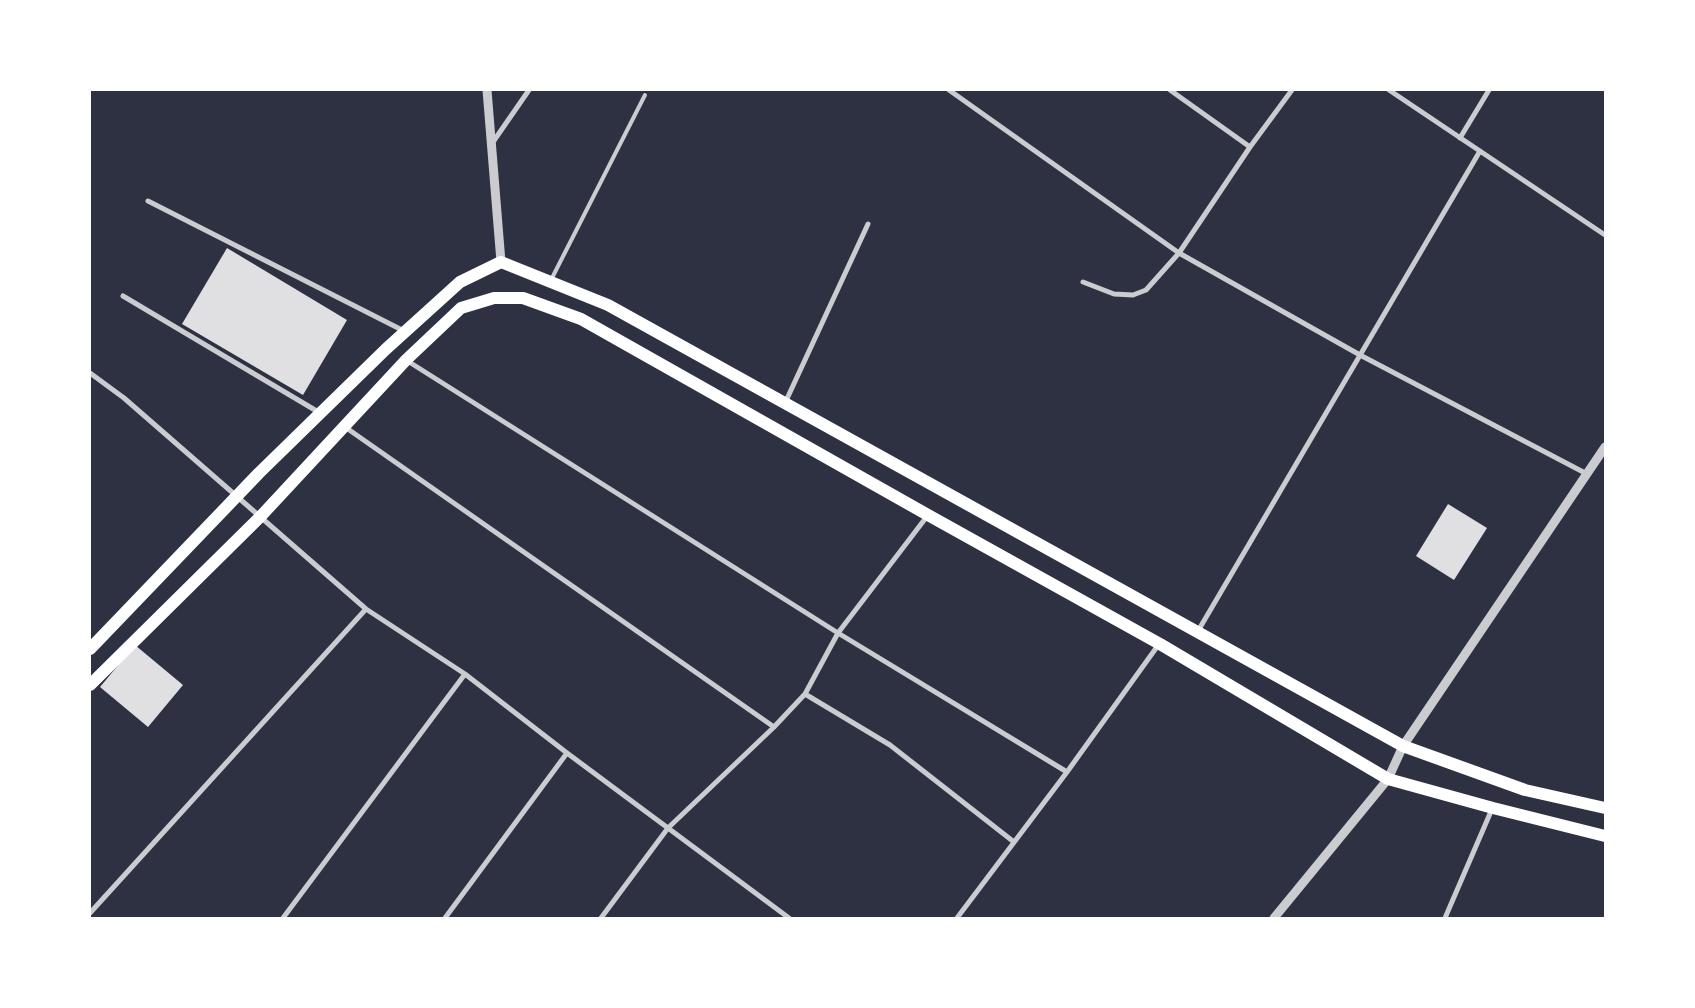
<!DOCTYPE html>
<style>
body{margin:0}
#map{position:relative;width:1695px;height:1008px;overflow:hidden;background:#2d3142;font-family:"Noto Sans",sans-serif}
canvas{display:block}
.frame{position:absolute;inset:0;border:91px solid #fff;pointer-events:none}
</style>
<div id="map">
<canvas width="1695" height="1008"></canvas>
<div class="frame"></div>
</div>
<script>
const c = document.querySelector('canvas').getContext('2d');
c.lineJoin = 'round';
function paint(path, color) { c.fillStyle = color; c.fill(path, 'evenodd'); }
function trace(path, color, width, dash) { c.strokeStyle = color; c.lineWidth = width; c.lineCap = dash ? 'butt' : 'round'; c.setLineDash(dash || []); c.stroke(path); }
paint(new Path2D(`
 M227,248L347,320L303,395L182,324Z
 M1448,504L1487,528L1454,580L1416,556Z
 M135,645L183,685L148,727L100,687Z`), '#e0e0e3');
trace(new Path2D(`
 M551,280L645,95`), '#caccd0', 4);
trace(new Path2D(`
 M949,90L1179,253L1360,355L1587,474
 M1170,90L1250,147
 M1389,90L1605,235
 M1460,138L1489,90
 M493,142L529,90
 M148,201L404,331
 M1083,282L1114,294L1133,295L1146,290L1179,253L1250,147L1292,90
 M123,296L320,413
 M406,360L838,633L1067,772
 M90,373L124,398L366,609L465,674L567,753L789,918
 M785,403L868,224
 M345,427L774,727
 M1198,631L1480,151
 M805,694L890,745L1014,842
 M90,913L366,609
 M283,918L465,674
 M445,918L567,753
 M601,918L668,828L774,727L805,694L838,633L928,515
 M957,918L1067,772L1159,644
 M1445,918L1492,809`), '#caccd0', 5);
trace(new Path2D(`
 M487,90L501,262
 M1274,918L1388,779L1403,746L1605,447`), '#caccd0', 9);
trace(new Path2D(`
 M90,649L259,473L386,349L460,282L501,262L608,305L1403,746L1525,790L1605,808
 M90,685L261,516L406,360L461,308L494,298H523L581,319L928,515L1160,644L1388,779L1493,808L1605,836`), '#fff', 12);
</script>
